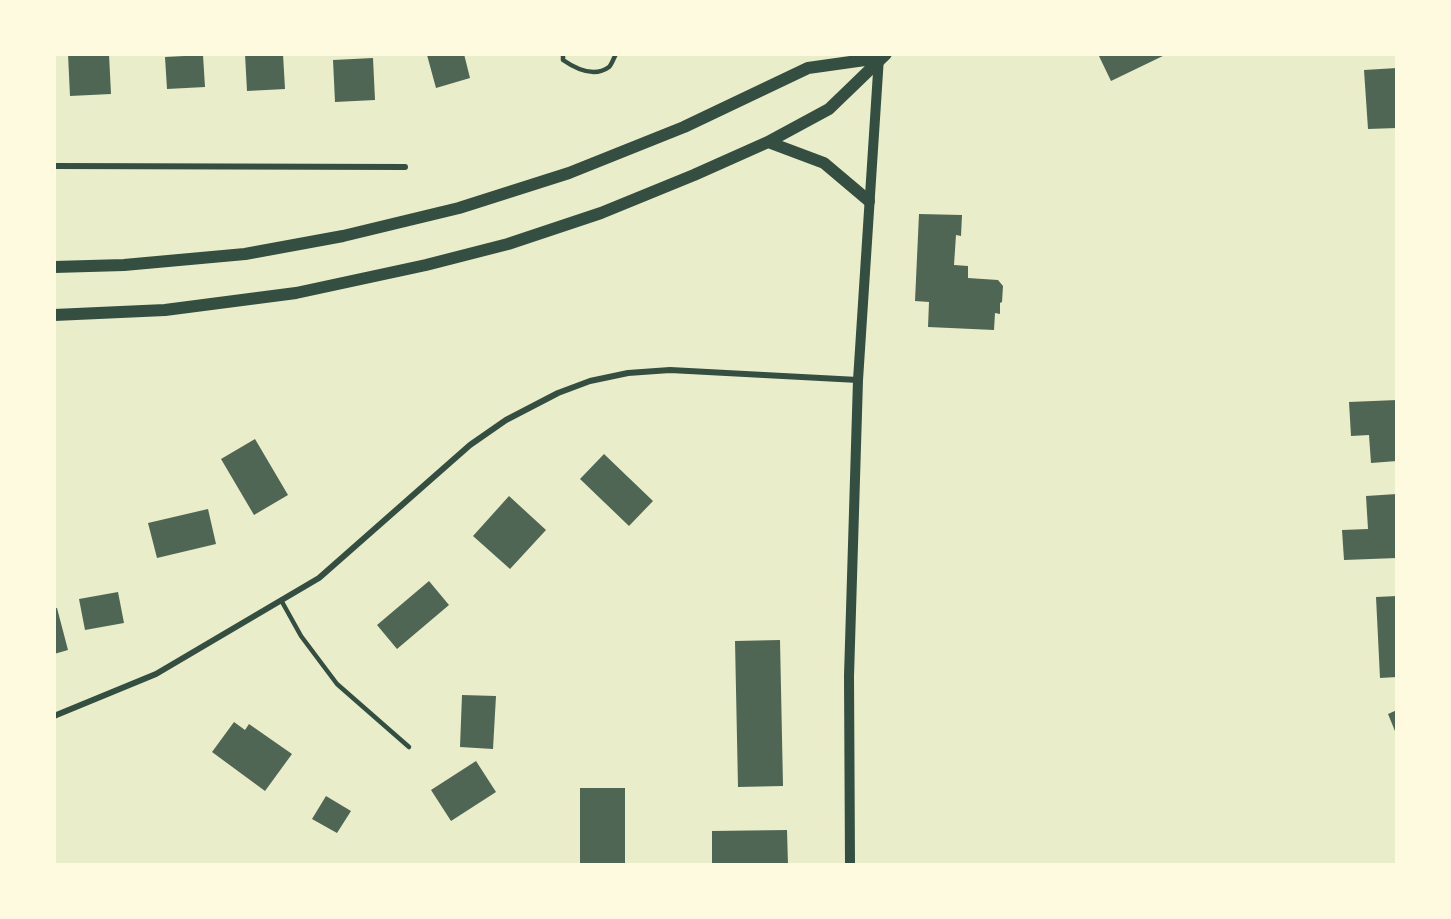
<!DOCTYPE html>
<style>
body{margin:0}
#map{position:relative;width:1451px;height:919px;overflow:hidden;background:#e9edc9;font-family:"Public Sans",sans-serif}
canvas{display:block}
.frame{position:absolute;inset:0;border:56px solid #fefae0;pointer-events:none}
</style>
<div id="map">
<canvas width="1451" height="919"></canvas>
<div class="frame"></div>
</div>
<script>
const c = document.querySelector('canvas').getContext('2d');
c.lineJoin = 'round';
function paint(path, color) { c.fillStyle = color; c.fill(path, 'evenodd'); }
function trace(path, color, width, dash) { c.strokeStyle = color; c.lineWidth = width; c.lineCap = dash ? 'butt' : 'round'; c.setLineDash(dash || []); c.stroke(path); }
paint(new Path2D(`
 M68,54H109L111,94L70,96Z
 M245,54H283L285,89L247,91Z
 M430,54H464L470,78L436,88L427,55Z
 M1098,54H1167L1111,81Z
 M203,55L205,87L167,89L165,57Z
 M373,58L375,100L335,102L333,60Z
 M1397,68V128L1368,129L1364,70Z
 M919,214L962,215L961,236L956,235L954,265L968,266V278L998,280L1003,286L1002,302L1000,303V314L995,313L994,330L928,327L929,302L915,301Z
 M1397,400V461L1371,463L1369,435L1351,436L1349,402Z
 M255,439L288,495L254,515L221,459Z
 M604,454L653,501L629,526L580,479Z
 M1397,494V558L1344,560L1342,530L1368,529L1366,496Z
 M509,496L546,530L510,569L473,536Z
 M208,509L216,544L157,558L148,523Z
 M429,581L449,605L397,649L377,625Z
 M118,592L124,623L85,630L79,599Z
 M1397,596V677L1380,678L1376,597Z
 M54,608H57L68,650L54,654Z
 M780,640L783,786L738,787L735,641Z
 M462,695L496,696L493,749L460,747Z
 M1397,710V736L1388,714Z
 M234,722L245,730L249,724L292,754L265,791L212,752Z
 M476,761L496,792L451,821L431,790Z
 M580,788H625V865H580Z
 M326,796L351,811L337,833L312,819Z
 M787,830L788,865H712V831Z`), '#4f6655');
trace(new Path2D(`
 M563,54V60C576,69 594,78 609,67C612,64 614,57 616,54
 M281,600L301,636L337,684L409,747`), '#344e41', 4.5);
trace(new Path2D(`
 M54,166L405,167
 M54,716L156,674L319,578L470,445L506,420L558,393L590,381L628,373L670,370L858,380`), '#344e41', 6);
trace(new Path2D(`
 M850,865L849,676L858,380L879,57`), '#344e41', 10);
trace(new Path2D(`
 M768,142L824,163L869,201
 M54,267L124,265L245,254L343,236L459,208L569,173L684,127L808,68L879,58
 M54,315L165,310L296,293L426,265L508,244L601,213L694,175L768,142L829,109L886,54`), '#344e41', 12);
</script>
